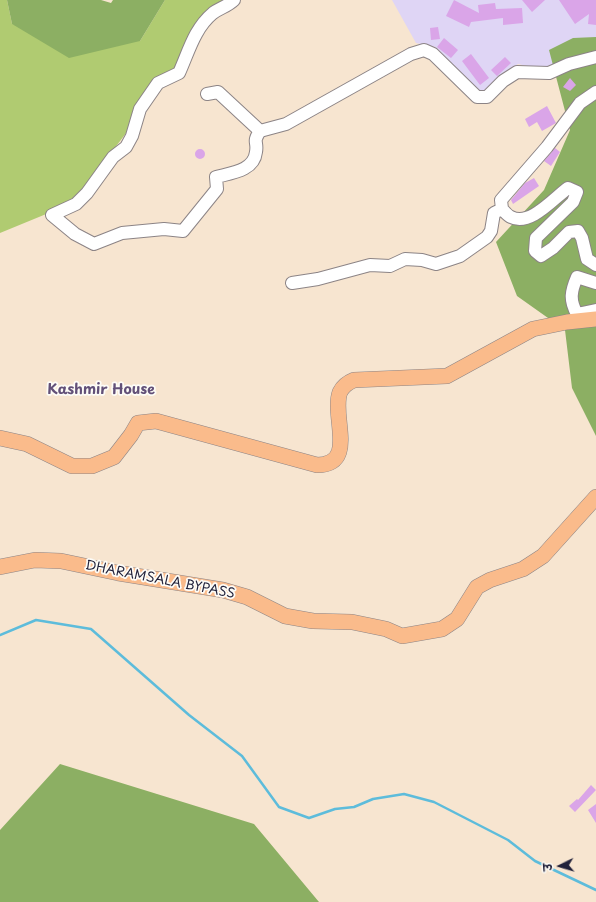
<!DOCTYPE html>
<meta charset="utf-8">
<style>
body{margin:0}
#map{position:relative;width:596px;height:902px;overflow:hidden;background:#f7e5d0;font-family:"Playpen Sans","Playpen Sans Deva",sans-serif}
canvas{display:block}
.north{position:absolute;left:540px;top:846px;width:40px;height:40px;-webkit-text-stroke:3px #fdfcf7;paint-order:stroke;rotate:265deg;font-size:11px;font-weight:700;line-height:16px;text-align:center;color:#22223b}
.north::after{content:'';display:block;margin:auto;width:14px;height:18px;background:#22223b;clip-path:polygon(50% 0,100% 100%,50% 72%,0 100%)}
</style>
<div id="map">
<canvas width="596" height="902"></canvas>
<div class="north">उ</div>
</div>
<script>
const c = document.querySelector('canvas').getContext('2d');
c.lineJoin = 'round';
function paint(path, color) { c.fillStyle = color; c.fill(path, 'evenodd'); }
function trace(path, color, width, dash) { c.strokeStyle = color; c.lineWidth = width; c.lineCap = dash ? 'butt' : 'round'; c.setLineDash(dash || []); c.stroke(path); }
function drawText(font, color, halo, rows, align = 'center') {
  c.font = font + ' "Playpen Sans",sans-serif'; c.lineWidth = 3.5; c.setLineDash([]); c.textBaseline = 'middle'; c.strokeStyle = halo; c.fillStyle = color; for (const [text, x, y, turn = 0] of rows) {
    c.save(); c.translate(x, y); c.rotate((+turn || 0) * Math.PI / 180); c.textAlign = isNaN(turn) ? turn : align; if (halo) c.strokeText(text, 0, 0); c.fillText(text, 0, 0); c.restore();
  }
}
paint(new Path2D(`
 M392,0H596V54L580,56L540,69L518,64L484,91L468,95L435,47L416,43Z`), '#dfd5f5');
paint(new Path2D(`
 M0,0H7L12,24L140,41L165,0H227L73,203L0,233Z`), '#b0cb71');
paint(new Path2D(`
 M7,0H101L111,3L113,0H165L140,41L69,58L12,24Z
 M596,37V436L572,388L565,330L517,296L496,242L544,190L570,130L549,50L573,38Z
 M60,764L254,824L319,902H0V830Z`), '#8caf63');
trace(new Path2D(`
 M0,635L36,620L91,629L189,715L242,756L279,807L309,818L335,809L354,807L373,799L404,794L434,802L508,840L535,861L596,890`), '#5dbcdb', 2.5);
paint(new Path2D(`
 M454,0L479,13L478,5L495,3L496,9L522,8L523,23L503,25V18L471,22L469,27L446,16Z
 M522,0H545L532,12Z
 M559,0H596V25L588,24L589,14L575,24Z
 M438,27L440,39L431,40L430,28Z
 M444,38L458,50L451,58L437,47Z
 M471,54L489,78L480,85L462,61Z
 M505,57L511,63L497,76L491,70Z
 M570,78L576,85L570,91L563,87Z
 M547,106L556,123L542,131L537,122L529,127L525,119Z
 M555,148L560,152L551,166L544,161Z
 M195 154a5 5 0 1 1 10 0a5 5 0 1 1-10 0Z
 M534,178L539,186L513,204L511,200L525,183Z
 M591,785L596,790L575,812L569,806L577,799L578,800Z
 M596,804V823L588,810Z`), '#daa5e8');
const minor = new Path2D(`
 M234,0C228,6 220,8 213,13C194,29 189,51 179,73L158,83L140,109L132,136L126,147L113,157L87,193L76,204L52,215L75,234L94,244L122,233L164,229L183,231L217,189L216,177C231,173 254,171 256,152C258,141 252,143 260,131
 M596,92L580,103L547,147L501,200L502,209C504,211 508,216 511,217C530,227 554,198 568,188L577,192L573,202L536,238L535,251L541,256L553,248L569,232L578,231L582,238L587,259L596,265
 M207,94L218,92L260,131L286,124L411,54L424,50L433,54L477,97H487L503,81L517,72L549,73L569,64L596,57
 M292,283L318,279L370,265L390,266L405,259L422,260L436,264L460,256L487,237L491,231L494,213L502,209
 M596,283L577,277C571,291 569,300 577,314L596,310`);
const major = new Path2D(`
 M0,438L27,444L72,466H92L114,457L131,435L138,423L156,421L317,465C358,465 331,416 340,392C343,386 349,382 354,380L447,376L533,329L567,322L596,319
 M0,567L35,560L61,561L118,573L223,590L247,597L285,616L313,621L352,622L386,629L402,636L442,629L457,619L477,587L490,580L523,569L543,556L596,497`);
trace(minor, '#8c8486', 14);
trace(major, '#8c8486', 16);
trace(minor, '#fff', 12);
trace(major, '#fabb8b', 15);
drawText('13px', '#22223b', '#fdfcf7', [
 ["DHARAMSALA BYPASS",160,580,11]
]);
drawText('bold 14px', '#625078', '#fdfcf7', [
 ["Kashmir House",101,390]
]);
</script>
